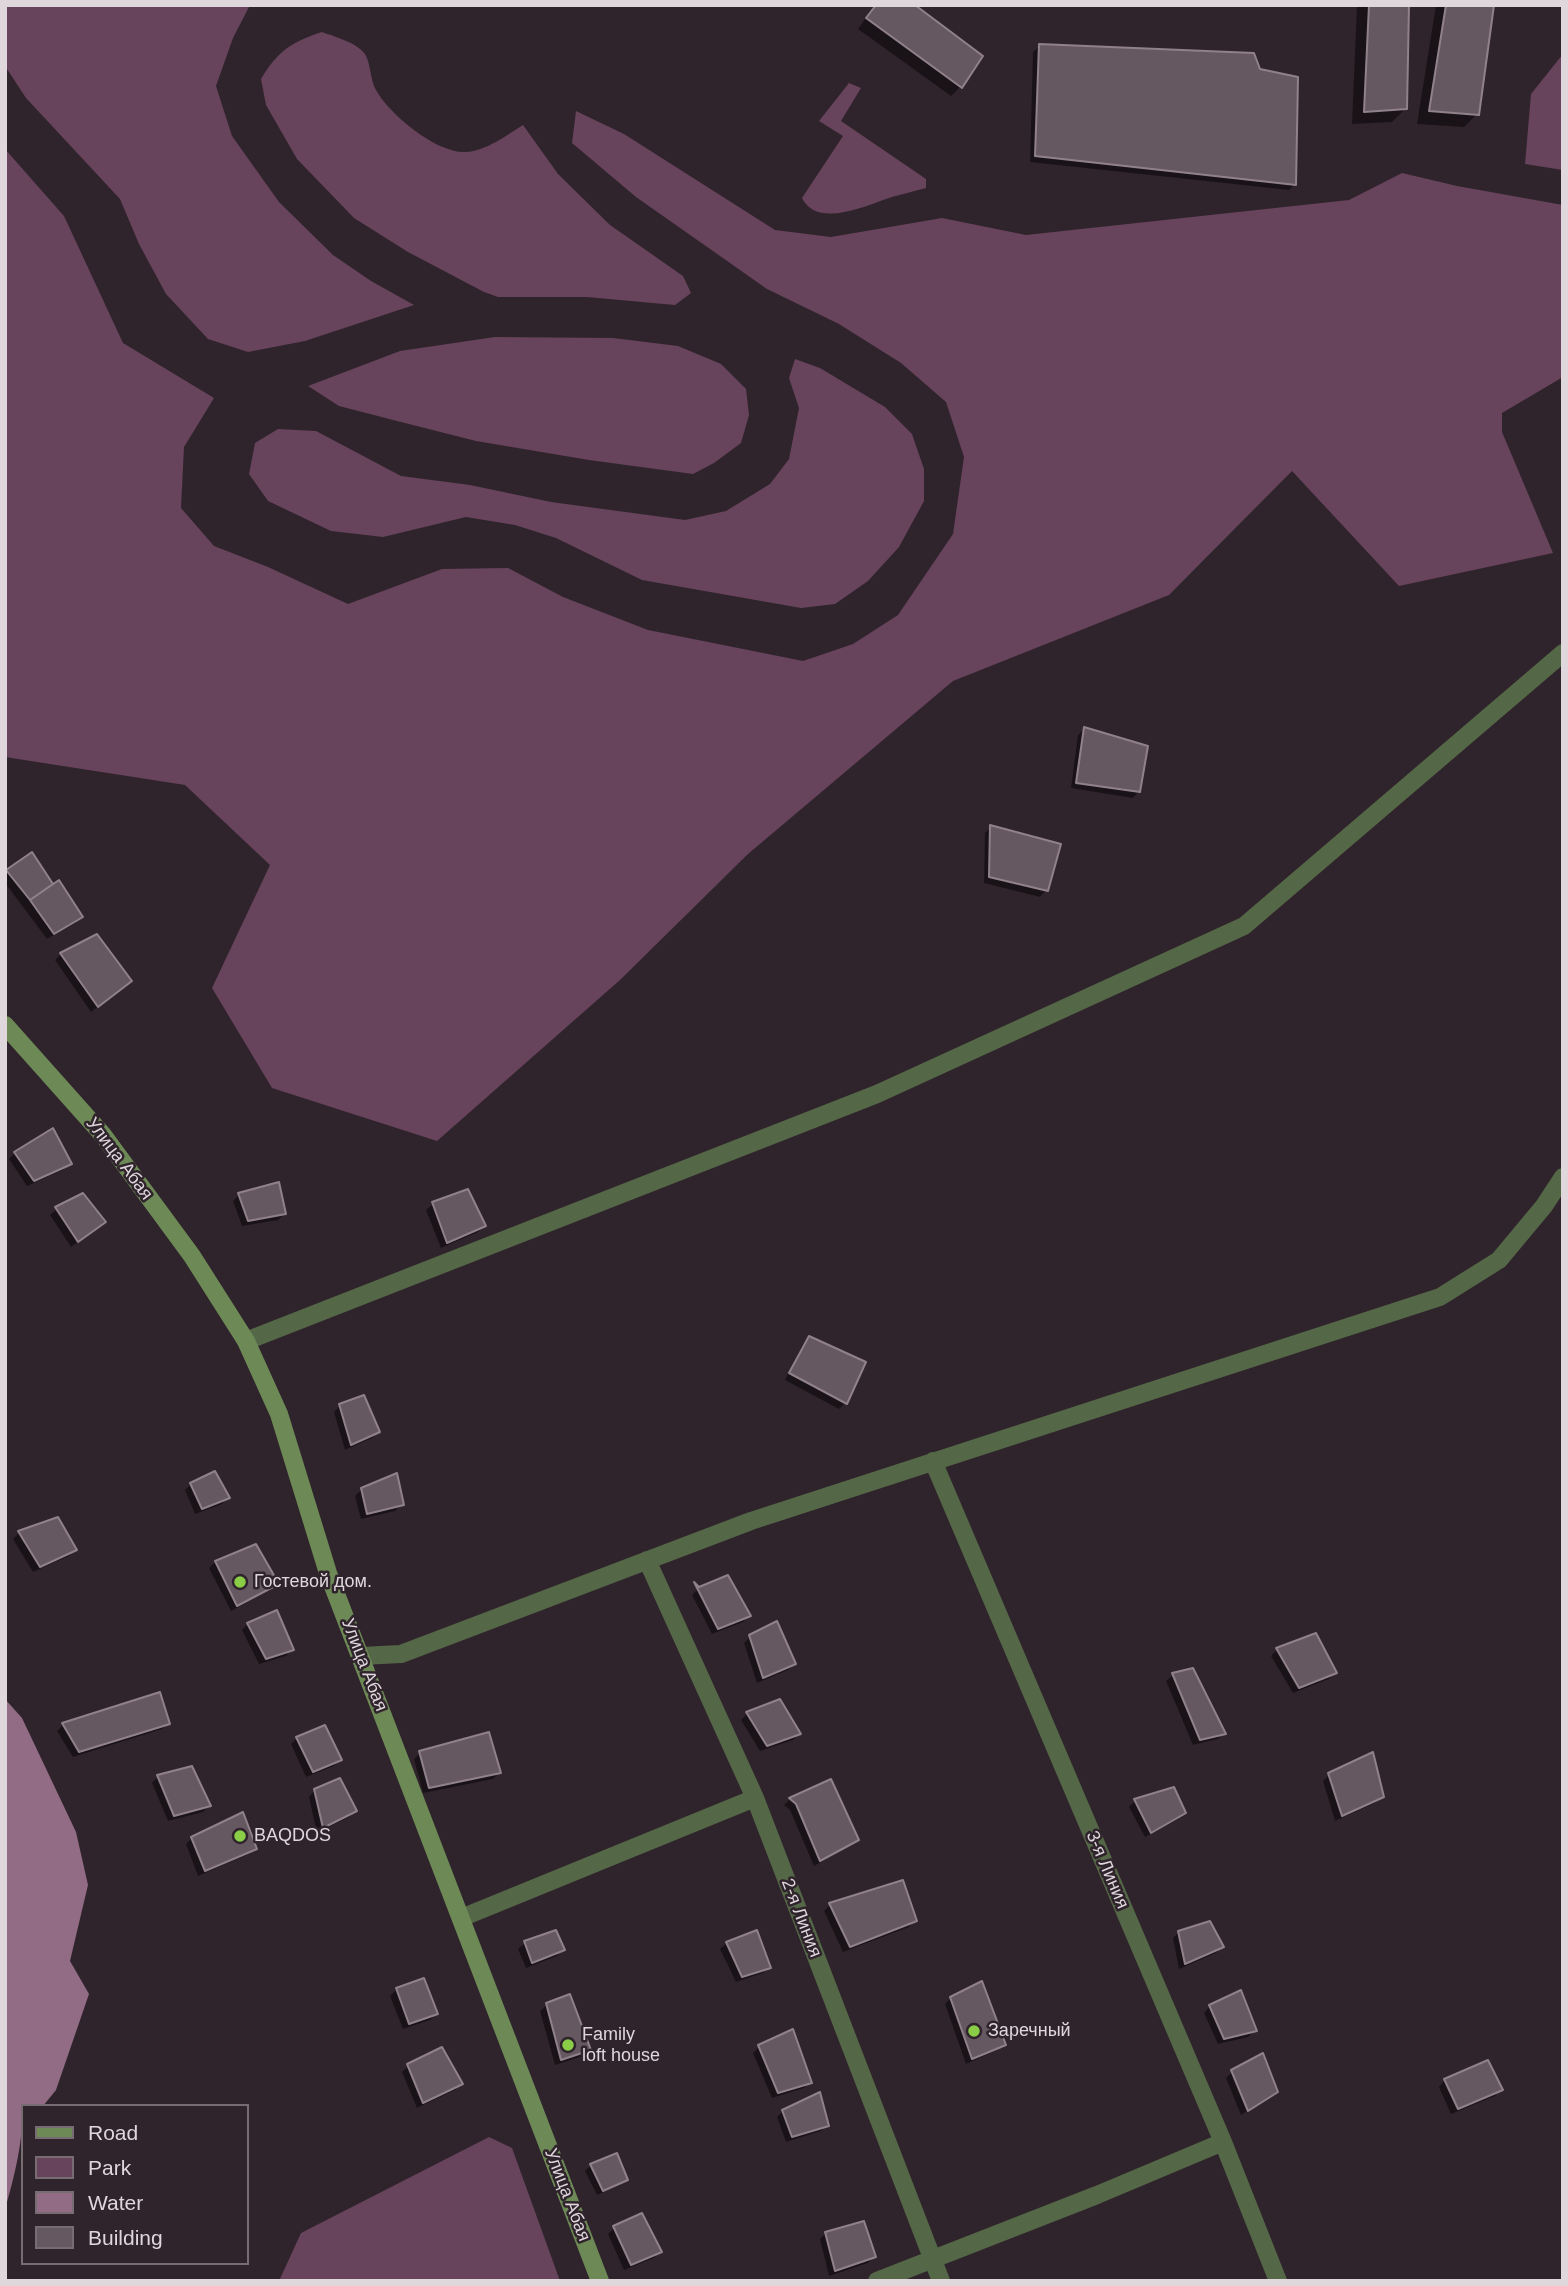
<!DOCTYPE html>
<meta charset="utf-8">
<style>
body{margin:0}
#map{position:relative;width:1568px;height:2286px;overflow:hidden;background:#30242c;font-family:Arial,sans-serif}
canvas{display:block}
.frame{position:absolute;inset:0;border:7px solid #dfd7dc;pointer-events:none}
.legend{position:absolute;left:21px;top:2104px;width:228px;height:161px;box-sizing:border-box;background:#30242c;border:2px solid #766c72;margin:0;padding:9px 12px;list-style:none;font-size:21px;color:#dfd7dc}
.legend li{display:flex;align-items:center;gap:14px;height:35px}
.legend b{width:35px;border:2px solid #766c72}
</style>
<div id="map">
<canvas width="1568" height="2286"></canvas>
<div class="frame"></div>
<ul class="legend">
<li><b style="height:9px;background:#6d8a56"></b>Road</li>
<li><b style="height:19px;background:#67435c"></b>Park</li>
<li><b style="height:19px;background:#926b85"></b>Water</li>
<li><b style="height:19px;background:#665861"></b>Building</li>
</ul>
</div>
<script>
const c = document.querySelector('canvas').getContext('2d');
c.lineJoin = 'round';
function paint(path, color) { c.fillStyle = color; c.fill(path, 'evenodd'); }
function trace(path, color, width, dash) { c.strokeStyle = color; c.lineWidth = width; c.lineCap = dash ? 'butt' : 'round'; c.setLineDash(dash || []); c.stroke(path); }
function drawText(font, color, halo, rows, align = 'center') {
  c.font = font + ' Arial,sans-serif'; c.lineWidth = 5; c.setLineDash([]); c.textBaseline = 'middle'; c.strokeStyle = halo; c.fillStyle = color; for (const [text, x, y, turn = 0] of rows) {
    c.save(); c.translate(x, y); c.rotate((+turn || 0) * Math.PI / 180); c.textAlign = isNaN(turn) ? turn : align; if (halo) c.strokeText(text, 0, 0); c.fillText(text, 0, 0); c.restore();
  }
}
paint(new Path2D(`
 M5,5H250L233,38L216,86L232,136L279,202L333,255L371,281L414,305L305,341L248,352L208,339L166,294L139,244L120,199L26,98L5,66Z
 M322,32C335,37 356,42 365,54C371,64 370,80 376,90C389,114 437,154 466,152C486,151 507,135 523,125L558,174L610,225L683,276L691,293L675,305L587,297H498L484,292L408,252L354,218L297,159L266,105L261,79C278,51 291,42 322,32Z
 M1563,54V170L1525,164L1531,94Z
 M849,83L861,88L841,121L926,179V188C912,192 897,195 883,200C861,208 816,227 802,198L843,136L819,121Z
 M576,111L624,134L775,230L831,237L942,218L1026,235L1349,200L1402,173L1457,186L1563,205V377L1502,413V432L1553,553L1399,586L1292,471L1169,595L953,681L748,854L620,980L437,1141L272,1088L212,988L270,865L185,785L5,757V149L64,216L123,343L214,398L184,447L181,508L214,546L268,567L348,604L442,569L508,568L563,597L648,630L803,661L853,644L898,615L953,534L964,457L946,402L901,363L839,324L767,289L636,197L572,143Z
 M495,337L613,338L678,346L721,364L746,389L749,415L741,443L714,463L693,474L589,460L476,441L401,422L339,406L308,386L400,351Z
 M795,359L820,368L885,407L912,434L924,469V501L899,547L868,581L835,604L801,608L642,580L556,538L515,525L466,517L383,537L331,531L268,501L249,474L255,443L278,429L316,431L401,476L470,485L551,502L685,520L726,511L770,484L789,459L799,408L789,378Z
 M489,2137L512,2148L560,2281H279L301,2233Z`), '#67435c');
paint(new Path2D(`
 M5,1699L22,1718L76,1832L88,1885L70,1961L89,1994L56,2090L43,2106H23C23,2141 15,2175 5,2209Z`), '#926b85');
paint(new Path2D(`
 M875,5H912L961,86L951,96L858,29Z
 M1357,5H1407L1406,108L1392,122L1352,124Z
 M1436,5H1492L1477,114L1464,127L1417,124Z
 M1040,46L1295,184L1289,190L1030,162L1033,52Z
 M1084,729L1139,791L1133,798L1071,788L1078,735Z
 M991,827L1046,890L1040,897L984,883L985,833Z
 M31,854L53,886L81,917L75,923L47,939L5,883V874Z
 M61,954L124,986L91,1012L55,960Z
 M15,1153L70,1163L63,1170L27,1186L9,1159Z
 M239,1195L284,1214L278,1220L242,1226L233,1201Z
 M433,1204L484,1226L478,1232L441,1248L426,1210Z
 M57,1209L97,1228L71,1247L50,1215Z
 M810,1338L864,1363L845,1403L839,1409L785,1380L803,1344Z
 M340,1406L378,1432L372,1438L345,1450L334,1412Z
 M191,1484L228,1498L222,1504L195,1514L185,1490Z
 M362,1489L402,1504L395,1511L361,1519L355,1496Z
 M19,1533L75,1550L69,1556L33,1572L13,1539Z
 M255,1547L276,1584L270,1590L231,1611L209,1568L215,1562Z
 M698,1589L749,1616L743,1622L712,1634L692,1595Z
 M248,1624L292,1649L286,1656L259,1664L242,1630Z
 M750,1637L794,1664L788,1670L757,1683L744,1643Z
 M1277,1650L1335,1673L1329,1679L1293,1693L1271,1656Z
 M1192,1670L1224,1733L1218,1739L1193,1745L1166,1681L1173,1675Z
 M747,1714L799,1734L793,1740L760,1751L741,1720Z
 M168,1723L162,1729L73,1757L57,1731L63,1725Z
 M297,1738L340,1759L334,1766L306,1777L291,1744Z
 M420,1753L499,1773L493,1779L423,1793L414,1759Z
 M1329,1775L1382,1797L1375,1803L1335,1821L1323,1781Z
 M158,1777L209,1806L203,1812L168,1821L152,1783Z
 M830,1781L857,1839L851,1845L814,1866L790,1810L784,1805L790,1799Z
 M315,1790L355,1811L349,1817L317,1833L309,1797Z
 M1135,1801L1184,1813L1178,1819L1145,1837L1129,1807Z
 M192,1838L255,1848L249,1854L198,1876L186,1844Z
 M830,1905L915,1920L909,1927L843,1952L824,1911Z
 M555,1932L563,1950L557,1956L526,1968L518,1949L525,1943Z
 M1179,1932L1222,1947L1216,1953L1179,1969L1173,1938Z
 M756,1933L769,1967L763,1973L736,1982L720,1949L727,1943Z
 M423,1980L436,2014L430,2020L403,2029L390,1996L396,1990Z
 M951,1998L1004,2044L997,2050L966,2064L945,2004Z
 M547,2005L589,2050L583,2056L555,2065L540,2011Z
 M1210,2006L1255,2030L1248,2037L1218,2044L1204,2013Z
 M759,2047L810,2082L804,2088L772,2098L753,2053Z
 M408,2066L461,2084L455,2090L417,2108L402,2072Z
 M1232,2072L1276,2092L1241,2115L1226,2078Z
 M1445,2080L1501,2089L1495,2096L1451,2114L1439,2087Z
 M783,2111L827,2125L821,2131L786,2142L777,2117Z
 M591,2165L626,2179L620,2185L597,2195L585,2171Z
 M614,2228L660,2252L654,2258L624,2270L608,2234Z
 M826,2233L874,2257L868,2263L829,2276L820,2239Z`), '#0007');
const building = new Path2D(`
 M876,5H915L983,56L962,88L866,18Z
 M1369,5H1409L1407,109L1364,112Z
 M1446,5H1494L1479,115L1429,111Z
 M1039,44L1254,53L1260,69L1298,77L1296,185L1035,156Z
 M1084,727L1148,746L1140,792L1076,783Z
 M990,825L1061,844L1048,891L989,877Z
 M32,852L53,884L30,900L6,870Z
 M59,880L83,917L54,934L30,900Z
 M97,934L132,981L98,1007L60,953Z
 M53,1128L72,1164L34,1181L14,1152Z
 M279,1182L286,1214L248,1221L238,1193Z
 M468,1189L486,1226L447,1243L432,1202Z
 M83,1193L106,1222L78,1242L55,1207Z
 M809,1336L866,1362L847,1404L789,1373Z
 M364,1395L380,1432L351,1445L339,1404Z
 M215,1471L230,1498L202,1509L190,1483Z
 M397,1473L404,1505L367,1514L361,1488Z
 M58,1517L77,1550L40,1567L18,1531Z
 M256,1544L279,1584L237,1606L215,1561Z
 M728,1575L751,1616L718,1629L694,1582L699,1587Z
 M277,1610L294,1650L266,1659L247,1623Z
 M777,1621L796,1664L763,1678L749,1635Z
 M1316,1633L1337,1673L1299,1688L1276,1648Z
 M1193,1668L1226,1734L1200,1740L1172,1673Z
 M160,1692L170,1724L79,1752L62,1723Z
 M780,1699L801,1734L767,1746L746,1712Z
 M325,1725L342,1760L313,1772L296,1737Z
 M489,1732L501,1773L429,1788L419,1751Z
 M1373,1752L1384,1797L1342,1816L1328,1773Z
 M192,1766L211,1806L174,1816L157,1775Z
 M340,1778L357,1811L323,1828L314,1789Z
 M831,1779L859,1840L820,1861L796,1804L789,1798Z
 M1174,1787L1186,1813L1151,1833L1134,1799Z
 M243,1812L257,1849L205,1871L191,1837Z
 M903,1880L917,1921L850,1947L829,1903Z
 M1210,1921L1224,1947L1185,1964L1178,1931Z
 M556,1930L565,1950L532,1963L524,1941Z
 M757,1930L771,1968L742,1977L726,1942Z
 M424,1978L438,2014L409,2024L396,1988Z
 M982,1981L1006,2045L972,2059L950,1997Z
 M1241,1990L1257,2031L1224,2039L1209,2005Z
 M570,1994L591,2050L561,2060L546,2003Z
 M793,2029L812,2083L778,2093L758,2045Z
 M442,2047L463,2084L423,2103L407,2064Z
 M1263,2053L1278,2092L1248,2111L1231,2070Z
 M1488,2060L1503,2090L1458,2109L1444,2079Z
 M820,2092L829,2126L792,2137L782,2110Z
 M617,2153L628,2180L603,2191L590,2164Z
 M642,2213L662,2252L631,2265L613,2226Z
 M864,2221L876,2257L835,2271L825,2232Z`);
paint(building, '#665861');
trace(building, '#90818b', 2);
trace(new Path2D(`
 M246,1341L877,1094L1244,926L1563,653
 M933,1461L1223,2142L1278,2281
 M647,1560L755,1798L941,2281
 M361,1656L401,1654L751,1521L1440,1297L1499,1260L1544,1206L1563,1177
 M461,1918L755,1798
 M877,2281L1097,2195L1223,2142`), '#546747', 18);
trace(new Path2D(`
 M5,1025L103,1135L192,1256L246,1341L279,1414L328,1573L600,2281`), '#6d8a56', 18);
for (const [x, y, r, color] of [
 [240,1582,7,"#8ace47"],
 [240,1836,7,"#8ace47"],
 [974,2031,7,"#8ace47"],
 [568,2045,7,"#8ace47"]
]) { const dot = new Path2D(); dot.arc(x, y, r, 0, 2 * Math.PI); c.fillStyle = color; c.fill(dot); trace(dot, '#30242c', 2.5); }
drawText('18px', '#dfd7dc', '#30242c', [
 ["Улица Абая",119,1159,53],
 ["Улица Абая",364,1665,69],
 ["3-я Линия",1107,1870,67],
 ["2-я Линия",801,1918,69],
 ["Улица Абая",567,2195,69]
]);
drawText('18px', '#dfd7dc', '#30242c', [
 ["Гостевой дом.",254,1582],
 ["BAQDOS",254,1836],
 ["Заречный",988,2031],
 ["Family",582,2035],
 ["loft house",582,2056]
], 'left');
</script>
